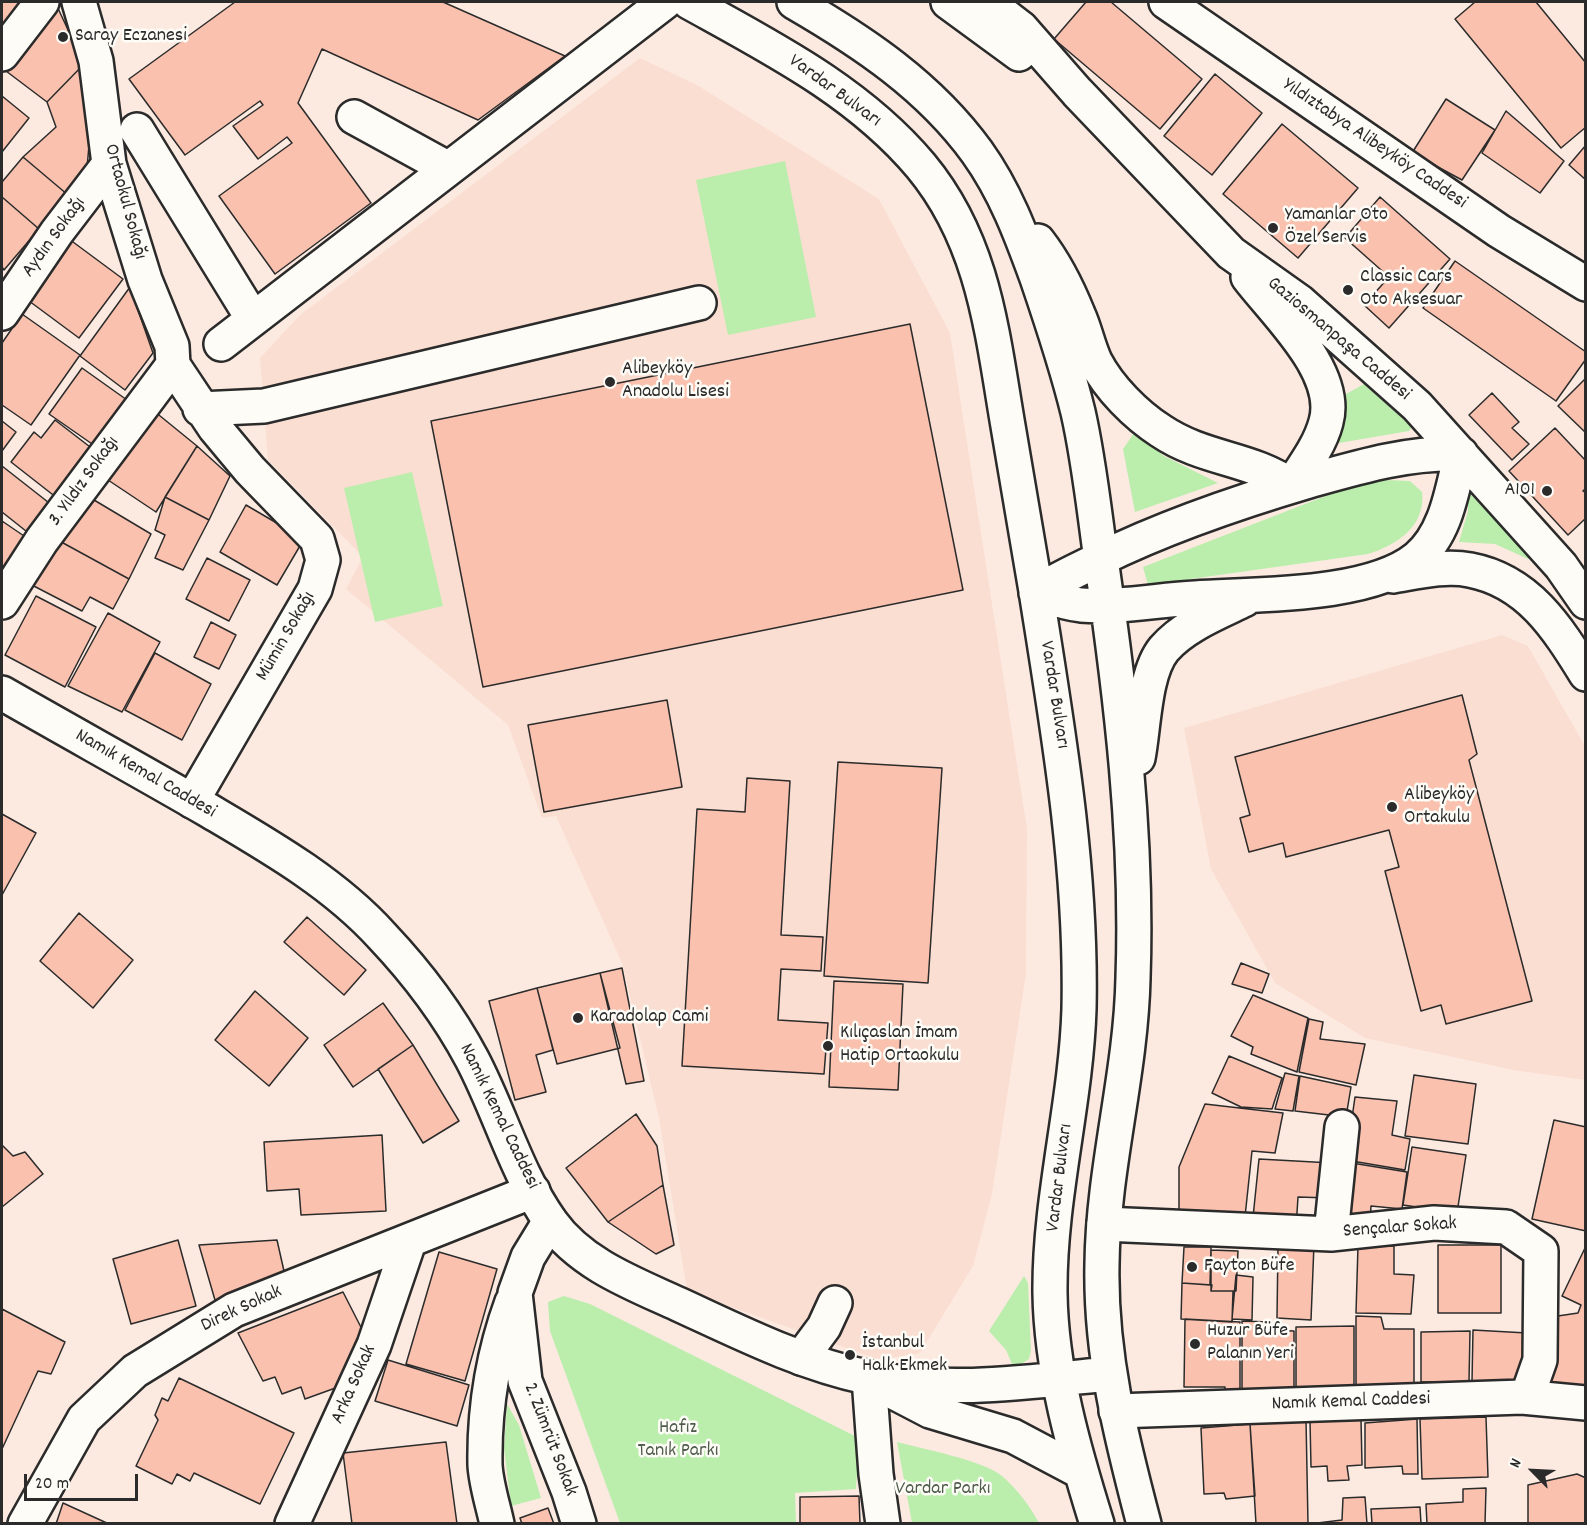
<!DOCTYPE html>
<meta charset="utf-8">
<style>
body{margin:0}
#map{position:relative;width:1587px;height:1525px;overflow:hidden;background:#fceae1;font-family:Dekko,sans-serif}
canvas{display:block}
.frame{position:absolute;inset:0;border:3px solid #2b2b2b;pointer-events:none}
.north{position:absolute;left:1503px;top:1441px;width:60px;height:60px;-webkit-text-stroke:4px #fdfcf7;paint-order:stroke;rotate:294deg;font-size:16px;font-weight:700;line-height:24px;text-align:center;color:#2b2b2b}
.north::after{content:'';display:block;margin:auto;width:21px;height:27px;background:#2b2b2b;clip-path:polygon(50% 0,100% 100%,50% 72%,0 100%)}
.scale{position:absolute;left:24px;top:1474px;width:114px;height:27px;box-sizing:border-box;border:3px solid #2b2b2b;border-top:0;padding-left:8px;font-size:18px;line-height:21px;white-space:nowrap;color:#2b2b2b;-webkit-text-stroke:4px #fdfcf7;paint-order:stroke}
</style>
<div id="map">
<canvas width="1587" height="1525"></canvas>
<div class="frame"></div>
<div class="north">N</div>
<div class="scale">20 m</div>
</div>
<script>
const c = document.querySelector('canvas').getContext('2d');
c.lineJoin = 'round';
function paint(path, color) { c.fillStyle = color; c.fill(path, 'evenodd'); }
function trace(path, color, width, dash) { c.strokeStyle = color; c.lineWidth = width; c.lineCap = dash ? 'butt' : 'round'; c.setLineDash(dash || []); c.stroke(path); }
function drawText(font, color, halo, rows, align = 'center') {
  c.font = font + ' Dekko,sans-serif'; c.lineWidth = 5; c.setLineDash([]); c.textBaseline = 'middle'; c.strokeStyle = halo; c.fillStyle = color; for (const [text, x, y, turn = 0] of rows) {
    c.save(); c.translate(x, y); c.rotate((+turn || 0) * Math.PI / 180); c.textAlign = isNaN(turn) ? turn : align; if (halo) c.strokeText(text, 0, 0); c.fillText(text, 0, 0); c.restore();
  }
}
paint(new Path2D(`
 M640,58L697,85L879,199L950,333L1027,829L1026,974L992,1194L973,1266L920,1353L879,1360L687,1291L659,1118L622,963L556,816L542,818L508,725L346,589L363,557L268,460L260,358L300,315Z
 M1502,635L1528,646L1585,746V1080L1513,1070L1365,1038L1275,983L1211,869L1184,728Z`), '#fbded2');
paint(new Path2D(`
 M785,161L816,317L728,335L696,180Z
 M1364,384L1412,427L1409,431L1333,444L1345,415L1346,394Z
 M1134,433L1164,456L1218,483L1135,512L1123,449Z
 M412,472L443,606L375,622L344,488Z
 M1386,480L1410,481L1422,492C1426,526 1397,545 1368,554L1148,585L1143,567L1341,490L1365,482Z
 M1468,492L1532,554L1528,559L1495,544L1459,542L1468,511Z
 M1024,1276L1028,1283L1031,1351L1029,1359L1018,1366L1012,1364L1006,1350L989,1331Z
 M564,1296L590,1304L859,1438L856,1489L795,1493L796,1523H620L550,1331L548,1302Z
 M507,1404L519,1425L541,1498L511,1506L504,1448Z
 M897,1442C922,1449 983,1460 1002,1476C1017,1489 1030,1506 1039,1523H912Z`), '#bbedad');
const building = new Path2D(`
 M2,2H29L2,24Z
 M55,2L84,64L47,102L2,68Z
 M235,2H443L565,56L478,120L322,49L298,103L371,203L275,274L219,196L292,143L287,137L258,159L233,126L263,105L260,101L185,155L129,79Z
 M1086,2H1111L1202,79L1160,129L1054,39Z
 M1475,2H1536L1586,63V127L1561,148L1455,19Z
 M84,64L90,134L87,168L68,195L23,157L56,127L47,102Z
 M1215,74L1262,113L1212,175L1164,136Z
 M2,96L29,118L2,152Z
 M1446,99L1495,130L1462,180L1412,153Z
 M1506,111L1564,161L1540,193L1482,153Z
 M1282,124L1358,188L1298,258L1223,194Z
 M1586,145V180L1569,165Z
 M23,157L68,195L39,229L2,197V182Z
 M2,197L39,229L4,270L2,267Z
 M1380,197L1450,259L1389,328L1364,305L1389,277L1345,238Z
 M69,239L123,279L79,338L25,298Z
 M1455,261L1586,352V359L1556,401L1423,308Z
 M130,287L153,353L125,390L80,356Z
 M22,314L80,355L31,425L2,405V343Z
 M910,324L963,590L483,687L431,421Z
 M82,368L127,400L95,446L49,414Z
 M1586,378V433L1558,406Z
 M1492,393L1519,422L1512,428L1529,444L1512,460L1469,415Z
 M154,411L197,446L156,512L105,478Z
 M55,420L94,450L57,498L11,462L34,432L41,438Z
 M2,421L16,432L2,451Z
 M1555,428L1586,461V488L1583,491L1586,493V518L1568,535L1509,471Z
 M197,446L230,476L209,520L165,497Z
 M2,466L53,506L31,535L2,512Z
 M84,494L151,534L129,579L54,538Z
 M165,497L209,520L183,570L155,558L165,535L155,530Z
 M246,505L304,539L277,585L220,552Z
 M2,521L27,538L2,576Z
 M54,538L129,579L113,609L90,597L82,611L28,583Z
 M207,558L250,580L229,621L186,599Z
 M36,596L96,627L65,687L5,655Z
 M108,613L160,642L122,712L68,686Z
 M211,622L236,635L219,669L194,657Z
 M155,653L211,684L182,740L125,710Z
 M1462,695L1477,754L1469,760L1532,1001L1446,1024L1441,1005L1421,1011L1385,871L1399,867L1389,830L1286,857L1283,843L1249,852L1240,818L1250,815L1235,757Z
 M667,700L682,787L544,812L528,725Z
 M838,762L942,768L928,983L824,976Z
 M747,778L790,781L781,935L823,937L821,971L781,969L778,1020L828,1023L824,1074L682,1066L697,809L745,812Z
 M2,814L36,833L2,895Z
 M79,913L133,960L93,1008L40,961Z
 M307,917L366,970L344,995L284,942Z
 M1241,963L1269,974L1262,993L1232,984Z
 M622,968L644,1081L626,1084L600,973Z
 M600,973L620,1048L557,1064L537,988Z
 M834,981L903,984L898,1090L829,1087Z
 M537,988L553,1050L536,1055L546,1092L515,1100L489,1001Z
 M255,991L308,1038L269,1086L215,1040Z
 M1253,995L1308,1018L1297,1072L1251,1054L1253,1047L1231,1036Z
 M383,1003L413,1045L353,1087L324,1045Z
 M1309,1019L1323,1022L1320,1039L1365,1044L1356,1085L1299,1072Z
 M413,1045L459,1121L423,1143L378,1069Z
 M1229,1056L1282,1078L1272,1109L1241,1107L1212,1093Z
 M1285,1073L1299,1076L1293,1111L1275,1109Z
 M1414,1075L1476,1084L1468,1144L1405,1136Z
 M1300,1076L1351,1087L1346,1117L1295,1111Z
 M1355,1097L1397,1101L1392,1135L1410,1139L1405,1170L1346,1160Z
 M1205,1104L1283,1113L1275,1153L1252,1151L1244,1226L1179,1219V1167Z
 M636,1114L657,1146L663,1185L608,1222L566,1168Z
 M1554,1120L1586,1127V1231L1532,1219Z
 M382,1135L386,1211L301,1215L299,1189L267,1191L264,1142Z
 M2,1145L13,1156L25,1152L43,1174L2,1207Z
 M1412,1147L1466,1155L1457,1213L1403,1205Z
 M1259,1159L1332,1163L1329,1198L1298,1197L1296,1228L1252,1227Z
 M1346,1162L1407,1172L1402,1209L1371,1206L1370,1222L1339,1220Z
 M663,1185L674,1245L656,1254L608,1222Z
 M178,1240L196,1306L131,1324L113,1259Z
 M277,1240L286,1280L217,1307L199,1245Z
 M1314,1244L1311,1320L1277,1318L1278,1245Z
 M1438,1245H1501V1313H1438Z
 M1358,1246H1394V1274L1414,1275L1411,1314L1356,1313Z
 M1184,1247H1211L1210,1285L1182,1283Z
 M1585,1248L1586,1388L1545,1384L1551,1317L1578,1313L1581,1305L1562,1296Z
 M1211,1250L1238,1251L1236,1291H1211Z
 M439,1252L497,1269L465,1381L406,1364Z
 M1236,1275L1253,1277L1252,1320L1232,1319Z
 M1182,1283L1212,1285L1211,1291H1233L1232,1322L1181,1319Z
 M343,1292L368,1341L352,1382L305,1399L301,1387L282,1394L275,1377L263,1381L238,1333Z
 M2,1309L65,1342L51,1374L38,1371L2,1449Z
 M1356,1316L1381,1317L1384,1329H1414V1386L1356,1387Z
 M1185,1319L1240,1322V1393H1225V1387H1184Z
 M1242,1321L1269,1322V1330L1294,1331V1391L1242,1390Z
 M1354,1326V1388L1296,1389V1327Z
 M1473,1330L1527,1333L1528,1381H1472Z
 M1470,1331L1469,1382H1421V1332Z
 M388,1360L469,1385L457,1426L375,1401Z
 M179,1378L294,1433L260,1504L194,1473L190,1481L177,1474L172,1484L136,1466L158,1420L155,1415L162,1398L168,1401Z
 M1486,1417L1488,1477L1422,1479L1420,1419Z
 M1306,1419L1308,1524H1256L1250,1424Z
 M1361,1419L1362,1465L1347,1466L1349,1480L1328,1481L1327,1466L1311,1467L1310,1421Z
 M1417,1419L1418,1474H1403L1402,1466L1365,1468V1423Z
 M1250,1424L1255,1496L1226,1499L1224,1493L1204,1494L1201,1428Z
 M446,1442L457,1524H352L343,1453Z
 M1577,1474L1586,1478L1585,1524H1528V1485Z
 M1486,1488L1485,1524H1427L1426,1504L1463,1502V1489Z
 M859,1496L860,1524H800V1497Z
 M1365,1497L1367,1524H1309L1342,1520L1343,1498Z
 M63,1503L109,1524H56Z
 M1420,1507L1421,1524H1372L1371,1509Z
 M548,1508L554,1524H522L520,1518Z`);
paint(building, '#f9c1ae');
trace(building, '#2b2b2b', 1.5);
const minor = new Path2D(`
 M79,2L96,61L109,164L145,280L172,346L173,365L215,428L250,470L317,539L323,560L315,589L192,801
 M2,54L42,2
 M354,117L447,168
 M137,130L253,319
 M2,313L57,232L109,164
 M221,344L665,2
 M200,409L264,406L699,303
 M2,602L42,540L173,365
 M550,1221L528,1257L515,1293L525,1381L569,1492L579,1524
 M1104,1224L1331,1234L1434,1223L1506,1227L1541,1251L1540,1360L1527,1397
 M1331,1234L1342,1127
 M801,1358L824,1327L835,1303
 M869,1378L876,1474L883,1524
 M1116,1411L1522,1397L1586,1403
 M25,1524L84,1419L135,1371L234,1310L533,1191
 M292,1524L374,1345L409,1242
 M497,1524C493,1505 486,1484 485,1465C484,1409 493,1354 512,1302`);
const major = new Path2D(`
 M689,2C772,48 859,92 921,166C984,242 992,332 1008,426C1017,481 1027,536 1036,591C1058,730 1082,868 1079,1009C1076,1104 1049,1198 1050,1293C1051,1371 1074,1450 1097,1524
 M794,2C863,42 929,86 977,152C1005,191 1021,234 1037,278C1052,322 1067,367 1078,412C1089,460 1094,510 1101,559C1121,697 1138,837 1133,978C1131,1074 1103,1168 1102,1264C1100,1354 1121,1437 1144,1524
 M948,2L1019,54
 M987,2L1021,28L1077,92L1231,253L1300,302L1417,406L1561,566L1586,602
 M1166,2L1499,231L1586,284
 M1038,241C1055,263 1068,289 1078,314C1085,329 1088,346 1095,361C1109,388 1136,415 1161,431C1204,460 1253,458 1291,486
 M1248,277C1276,314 1340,372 1326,422C1320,445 1304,466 1291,486
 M1393,576C1417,572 1445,565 1470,570C1528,581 1557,627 1586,674
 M1036,593C1051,598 1065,603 1081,605C1118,608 1157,600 1195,598C1256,594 1369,597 1417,558C1447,533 1452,489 1461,454
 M1036,593C1057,579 1078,570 1100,559C1167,526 1238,502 1309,481C1359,467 1409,452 1461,454
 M2,693C70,732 139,770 208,810C269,846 334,883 382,936C417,973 448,1014 472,1059C500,1112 516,1173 551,1222C581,1264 632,1283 678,1304C739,1332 800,1363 866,1377C946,1394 1028,1382 1108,1374
 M1138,758C1144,728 1144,673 1164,649C1184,626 1217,613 1244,600
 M882,1386L930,1411L1013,1436L1081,1472`);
trace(minor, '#2b2b2b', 38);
trace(major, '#2b2b2b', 38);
trace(minor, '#fdfcf7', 33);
trace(major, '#fdfcf7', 33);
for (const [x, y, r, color] of [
 [63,37,6,"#2b2b2b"],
 [1273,228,6,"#2b2b2b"],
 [1348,290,6,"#2b2b2b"],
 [610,382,6,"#2b2b2b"],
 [1547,491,6,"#2b2b2b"],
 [1392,807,6,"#2b2b2b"],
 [578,1018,6,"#2b2b2b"],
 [828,1046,6,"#2b2b2b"],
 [1192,1267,6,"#2b2b2b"],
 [1195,1344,6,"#2b2b2b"],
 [850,1355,6,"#2b2b2b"]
]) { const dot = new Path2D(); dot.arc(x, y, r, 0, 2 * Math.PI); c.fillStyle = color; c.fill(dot); trace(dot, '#fdfcf7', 2); }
drawText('20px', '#2b2b2b', '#fdfcf7', [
 ["Saray Eczanesi",75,37],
 ["Yamanlar Oto",1285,216],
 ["Özel Servis",1285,239],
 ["Classic Cars",1360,278],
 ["Oto Aksesuar",1360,301],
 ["Alibeyköy",622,370],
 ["Anadolu Lisesi",622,393],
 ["A101",1535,491,"right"],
 ["Alibeyköy",1404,796],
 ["Ortakulu",1404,819],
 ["Karadolap Cami",590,1018],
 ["Kılıçaslan İmam",840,1034],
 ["Hatip Ortaokulu",840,1057],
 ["Fayton Büfe",1204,1267],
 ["Huzur Büfe",1207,1332],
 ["Palanın Yeri",1207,1355],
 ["İstanbul",862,1344],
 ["Halk Ekmek",862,1367]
], 'left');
drawText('20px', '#2b2b2b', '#fdfcf7', [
 ["Vardar Bulvarı",834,92,36],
 ["Yıldıztabya Alibeyköy Caddesi",1374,145,34],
 ["Ortaokul Sokağı",124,202,75],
 ["Aydın Sokağı",55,238,-54],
 ["Gaziosmanpaşa Caddesi",1338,340,40],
 ["3. Yıldız Sokağı",85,482,-54],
 ["Mümin Sokağı",287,637,-60],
 ["Vardar Bulvarı",1053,695,81],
 ["Namık Kemal Caddesi",145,775,30],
 ["Namık Kemal Caddesi",498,1117,64],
 ["Vardar Bulvarı",1061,1178,-83],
 ["Sençalar Sokak",1400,1229,-4],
 ["Direk Sokak",242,1310,-25],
 ["Arka Sokak",355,1385,-66],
 ["Namık Kemal Caddesi",1351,1403,-2],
 ["2. Zümrüt Sokak",549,1440,69]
]);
drawText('20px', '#4f5c4c', '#fdfcf7', [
 ["Hafız",678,1429],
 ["Tanık Parkı",678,1452],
 ["Vardar Parkı",943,1490]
]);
</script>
